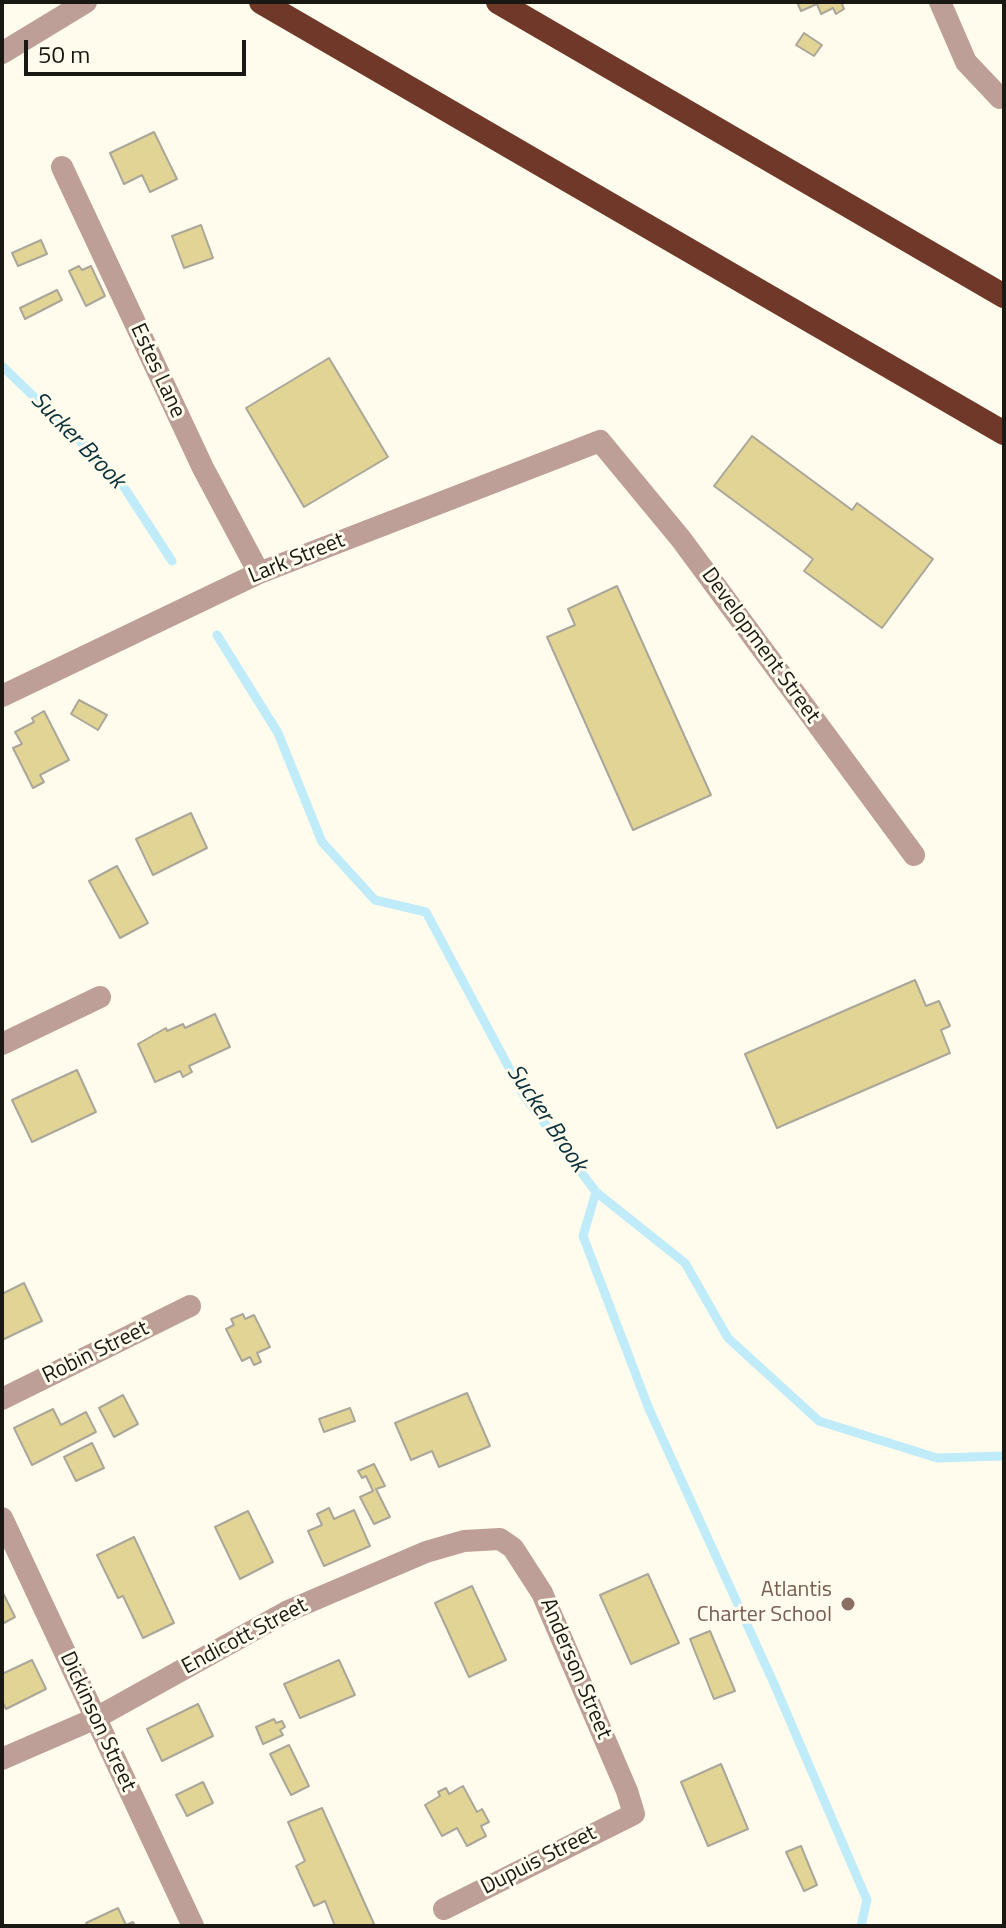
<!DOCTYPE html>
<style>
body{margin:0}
#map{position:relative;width:1006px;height:1928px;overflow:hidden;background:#fffced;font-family:"Titillium Web",sans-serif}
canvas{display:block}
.frame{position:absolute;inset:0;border:4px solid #191813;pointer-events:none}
.scale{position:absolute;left:24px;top:40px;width:222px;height:36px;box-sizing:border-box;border:4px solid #191813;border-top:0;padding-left:10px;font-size:24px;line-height:28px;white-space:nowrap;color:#191813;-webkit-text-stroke:6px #fffced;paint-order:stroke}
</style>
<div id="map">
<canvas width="1006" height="1928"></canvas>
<div class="frame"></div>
<div class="scale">50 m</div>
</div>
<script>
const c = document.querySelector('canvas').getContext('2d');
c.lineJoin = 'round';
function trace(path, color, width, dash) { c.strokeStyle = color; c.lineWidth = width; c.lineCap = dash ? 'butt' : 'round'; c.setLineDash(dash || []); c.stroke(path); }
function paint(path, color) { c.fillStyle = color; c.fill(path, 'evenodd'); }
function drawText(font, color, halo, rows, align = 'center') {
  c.font = font + ' "Titillium Web",sans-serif'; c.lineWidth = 6; c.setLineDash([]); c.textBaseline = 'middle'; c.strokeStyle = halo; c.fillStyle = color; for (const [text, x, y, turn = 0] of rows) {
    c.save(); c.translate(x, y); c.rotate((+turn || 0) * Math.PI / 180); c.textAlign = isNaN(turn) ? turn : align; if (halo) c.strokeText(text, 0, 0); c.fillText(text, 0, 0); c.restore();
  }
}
trace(new Path2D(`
 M2,366L118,478L172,561
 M217,635L278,733L322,842L375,900L426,912L524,1096L596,1192L685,1263L728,1338L819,1421L937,1458L1004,1456
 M596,1192L583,1236L649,1409L775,1686L867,1900L861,1926`), '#c0ecfa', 9);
const building = new Path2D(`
 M797,2H846L842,4L844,9L836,14L833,8L821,14L817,4L801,11Z
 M804,33L822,45L814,56L796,45Z
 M154,132L177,179L150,192L142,175L124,184L110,153Z
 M201,225L213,258L184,268L172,236Z
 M41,240L47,254L18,266L12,253Z
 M79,266L82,270L91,266L105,296L86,306L69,271Z
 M57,290L62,300L25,319L20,308Z
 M329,358L388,457L304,507L246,408Z
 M752,436L852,510L857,503L933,559L882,628L804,571L813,559L714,486Z
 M617,586L711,795L633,830L547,637L575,625L568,609Z
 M79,700L107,715L98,730L71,714Z
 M44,711L69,760L40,775L44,782L33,788L13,748L22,744L15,732L34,722L32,718Z
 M191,813L207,848L153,875L136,839Z
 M117,866L148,923L120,938L89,881Z
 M915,980L926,1006L939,1001L950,1026L941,1030L950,1053L777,1128L745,1054Z
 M215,1014L230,1047L189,1066L192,1072L183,1077L180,1071L155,1082L138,1044L166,1028L167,1031L183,1024L185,1028Z
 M77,1070L96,1112L32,1142L12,1100Z
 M24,1283L42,1321L2,1340V1294Z
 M243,1314L245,1319L254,1315L270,1347L257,1353L261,1362L254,1365L250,1357L242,1361L226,1329L234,1325L231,1319Z
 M467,1393L490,1446L439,1467L432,1451L411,1460L395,1423Z
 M123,1395L138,1424L114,1437L99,1408Z
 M350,1408L355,1421L324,1432L319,1419Z
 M53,1409L61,1425L86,1412L96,1432L32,1465L14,1428Z
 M92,1443L104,1468L76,1481L64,1457Z
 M374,1464L385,1486L376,1489L390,1517L374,1524L360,1497L373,1491L366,1476L362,1478L358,1471Z
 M329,1508L334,1519L354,1510L370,1546L324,1566L308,1531L322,1525L317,1514Z
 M248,1511L273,1562L240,1579L215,1527Z
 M134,1537L174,1623L143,1638L123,1596L118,1598L97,1555Z
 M648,1574L679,1643L631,1664L600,1595Z
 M472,1586L506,1660L469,1677L435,1603Z
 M2,1591L15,1617L2,1624Z
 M710,1631L735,1691L714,1699L690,1639Z
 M32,1660L46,1689L6,1709L2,1701V1674Z
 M339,1660L355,1695L300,1718L284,1684Z
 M198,1704L213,1736L162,1761L147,1729Z
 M274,1719L276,1723L282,1721L285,1727L280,1730L283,1735L263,1744L256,1727Z
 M289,1745L309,1786L291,1795L270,1754Z
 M721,1764L748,1829L708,1846L681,1782Z
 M203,1782L213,1803L187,1816L176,1795Z
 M463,1786L477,1812L482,1809L489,1822L481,1826L486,1836L467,1846L457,1828L442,1836L425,1805L440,1796L438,1792L446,1788L449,1794Z
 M322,1808L374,1924L369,1926H335L325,1901L314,1906L296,1866L305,1861L288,1822Z
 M801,1846L817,1885L804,1891L786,1852Z
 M118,1908L126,1925L133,1922L135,1926H88L86,1923Z`);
paint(building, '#e2d495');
trace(building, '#aaa79a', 2);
trace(new Path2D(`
 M940,2L966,62L1000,98
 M62,167L203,468L259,573
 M2,696L259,573L600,441L681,539L914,855
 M2,1044L100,997
 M2,1399L190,1306
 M2,1518L193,1926
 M2,1759L94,1719L288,1611L426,1552L464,1541L500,1539L513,1548L542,1593L627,1791L634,1814L444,1909`), '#bd9f97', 22);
trace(new Path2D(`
 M2,53L86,2`), '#bd9f97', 22);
trace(new Path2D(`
 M261,2L1004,433
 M498,2L1004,296`), '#6f3829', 24);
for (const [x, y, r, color] of [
 [848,1604,8,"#8d6e63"]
]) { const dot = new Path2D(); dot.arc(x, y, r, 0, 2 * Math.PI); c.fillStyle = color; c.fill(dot); trace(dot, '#fffced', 3); }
drawText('22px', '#191813', '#fffced', [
 ["Estes Lane",157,371,65],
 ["Lark Street",297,559,-22],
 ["Development Street",760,646,54],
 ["Robin Street",96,1353,-26],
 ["Endicott Street",245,1637,-28],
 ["Anderson Street",575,1669,67],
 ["Dickinson Street",97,1722,65],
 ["Dupuis Street",539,1861,-27]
]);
drawText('22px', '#785e54', '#fffced', [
 ["Atlantis",832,1591],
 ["Charter School",832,1616]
], 'right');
drawText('italic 24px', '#0c313b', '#fffced', [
 ["Sucker Brook",77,441,46],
 ["Sucker Brook",546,1119,56]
]);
</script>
